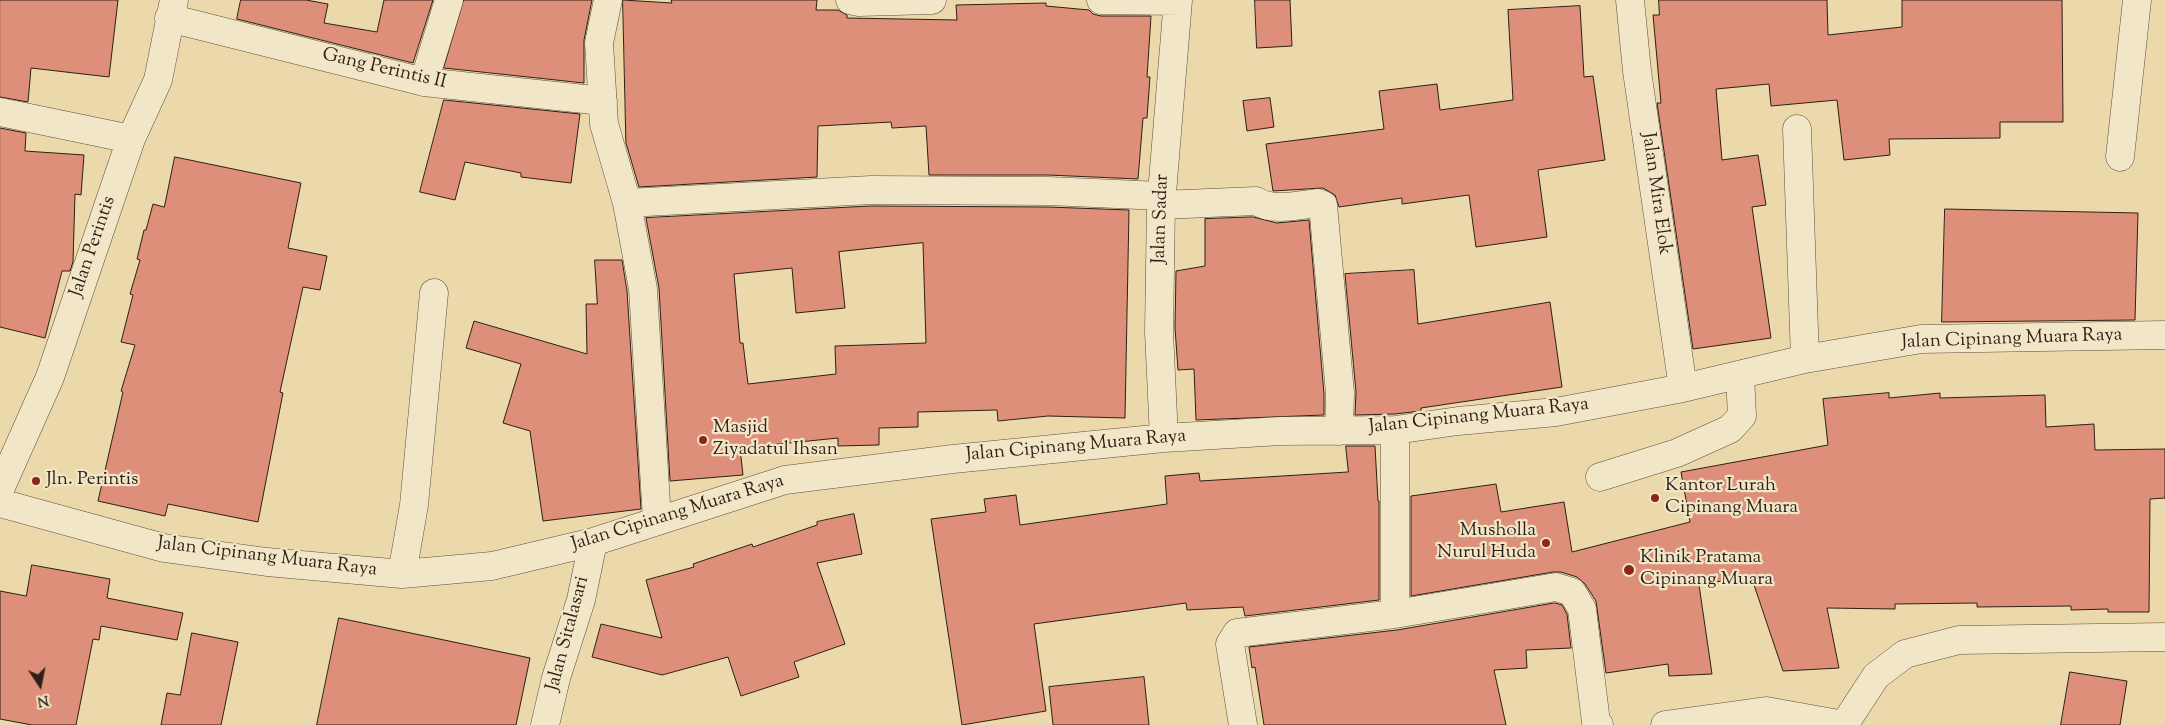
<!DOCTYPE html>
<style>
body{margin:0}
#map{position:relative;width:2165px;height:725px;overflow:hidden;background:#ebd9ab;font-family:"Sorts Mill Goudy",serif}
canvas{display:block}
.north{position:absolute;left:15px;top:660px;width:50px;height:50px;-webkit-text-stroke:4px #f2e6c8;paint-order:stroke;rotate:169deg;font-size:14px;font-weight:700;line-height:20px;text-align:center;color:#2e1f16}
.north::after{content:'';display:block;margin:auto;width:18px;height:22px;background:#2e1f16;clip-path:polygon(50% 0,100% 100%,50% 72%,0 100%)}
</style>
<div id="map">
<canvas width="2165" height="725"></canvas>
<div class="north">N</div>
</div>
<script>
const c = document.querySelector('canvas').getContext('2d');
c.lineJoin = 'round';
function paint(path, color) { c.fillStyle = color; c.fill(path, 'evenodd'); }
function trace(path, color, width, dash) { c.strokeStyle = color; c.lineWidth = width; c.lineCap = dash ? 'butt' : 'round'; c.setLineDash(dash || []); c.stroke(path); }
function drawText(font, color, halo, rows, align = 'center') {
  c.font = font + ' "Sorts Mill Goudy",serif'; c.lineWidth = 4.5; c.setLineDash([]); c.textBaseline = 'middle'; c.strokeStyle = halo; c.fillStyle = color; for (const [text, x, y, turn = 0] of rows) {
    c.save(); c.translate(x, y); c.rotate((+turn || 0) * Math.PI / 180); c.textAlign = isNaN(turn) ? turn : align; if (halo) c.strokeText(text, 0, 0); c.fillText(text, 0, 0); c.restore();
  }
}
const building = new Path2D(`
 M0,0H118L109,77L31,68L28,102L0,97Z
 M241,0H306L328,4L324,23L377,32L384,0H433L413,63L237,19Z
 M464,0H592L584,40V83L444,68Z
 M623,0L672,3L671,0H817L816,10H838L847,15V18L957,20L956,5L1046,3V6L1089,10L1093,14L1101,16H1151L1147,77H1150L1147,118H1143L1138,179L1048,175H929L926,126L892,128L891,122L818,126L817,177L639,187L626,143Z
 M1255,0H1290L1292,46L1257,48Z
 M1659,0H1827L1828,35L1902,27V0H2062L2063,122H2000V138L1889,139L1890,155L1844,160L1837,100L1771,106L1769,84L1716,89L1722,160L1758,155L1766,205L1752,207L1771,338L1693,349L1657,103H1661L1653,15H1659Z
 M1580,6L1584,77L1593,76L1605,160L1538,170L1547,237L1476,247L1469,195L1402,204V198L1339,207L1335,195L1323,188L1273,191L1266,144L1384,129L1379,91L1437,84L1440,110L1513,100L1508,10Z
 M1270,98L1274,127L1247,131L1243,101Z
 M444,100L580,114L571,183L521,177V173L465,162L455,200L420,192Z
 M0,128L26,133L25,151L84,155L81,195L75,194L73,262L70,271H62L45,338L0,327Z
 M175,157L301,183L288,248L327,256L320,290L303,287L280,392L283,393L258,522L168,504L165,516L98,501L123,392L121,391L135,345L121,342L133,295L130,294L140,260L137,259L144,230H146L153,204L164,207Z
 M871,206L1048,207L1129,210L1125,418L1048,416L998,421L997,410L918,412V427L879,428V445L838,446V438L740,448L743,475L670,481L659,288L646,218ZM923,243L926,343L835,346L836,374L748,384L743,343H740L734,274L792,268L796,313L845,308L839,252Z
 M1945,209L2138,213L2135,320L1942,322Z
 M1253,217L1277,223L1309,220L1324,394V415L1196,420L1194,369L1178,370L1175,328L1176,271L1205,266V219Z
 M595,260H622L627,291L641,509L543,521L530,431L503,423L521,364L466,348L474,321L587,354L586,304H597Z
 M1414,270L1418,324L1550,302L1562,387L1421,408V411L1394,414L1355,415L1356,392L1345,274Z
 M1889,393V398L1940,393V398L2045,395L2046,427L2094,424L2095,450L2165,449V498L2150,499L2149,612H2108V609L2071,610V606L1977,607V603L1895,604V609L1827,608L1839,668L1783,671L1751,576L1699,585L1712,674L1669,676L1668,664L1606,673L1596,601L1585,584L1577,577L1561,572H1553L1411,596V496L1496,484L1501,512L1564,502L1572,552L1690,522L1681,472L1828,445L1823,399Z
 M1346,446H1375L1378,501H1379V600L1245,616L1243,607L1187,610L1186,603L1034,624L1046,711L962,725L931,519L986,512L984,499L1016,495L1020,525L1167,504L1165,476L1199,473L1200,481L1348,472Z
 M854,514L862,554L817,563L845,644L794,662L799,677L741,696L728,657L662,675L592,657L601,624L662,638L646,580L694,567L693,564L752,544L753,547L817,525V522Z
 M32,565L110,579L107,598L183,613L177,640L101,626L99,640L93,639L76,725H32L0,719V591L26,596Z
 M1555,603L1562,605L1567,614L1571,648L1526,650L1527,668L1494,670L1506,725H1264L1255,667L1252,668L1249,647L1397,630Z
 M339,618L530,658L516,725H317Z
 M192,633L238,642L221,725H161L167,693L180,695Z
 M2070,672L2127,681L2120,725H2061Z
 M1144,677L1149,725H1053L1049,687Z`);
paint(building, '#dd8f79');
trace(building, '#2e1f16', 1);
const minor = new Path2D(`
 M608,0L599,43L604,124L627,203L643,289L657,520
 M850,0L859,2L932,0
 M1101,0L1178,1
 M1630,0L1637,71L1683,388
 M169,18L424,82L603,101
 M424,82L449,0
 M0,112L131,139
 M1797,129L1805,359
 M2120,157L2137,0
 M627,203L871,190L1048,191L1162,196
 M1161,205L1256,201C1274,212 1298,205 1318,203L1323,205L1340,393L1339,431
 M1395,430V614
 M1164,438L1159,332L1161,205L1178,0
 M1600,477L1677,453L1730,429L1742,416L1740,375
 M0,489L50,377L131,139L158,80L174,0
 M0,503L164,548L267,562L402,574L492,566L593,542L785,480L953,459L1164,438L1281,431L1395,430L1458,421L1556,412L1683,388L1805,359L1921,339L2165,335
 M402,574L414,505L434,293
 M545,725L556,678L581,600L593,542
 M1243,725L1230,644L1237,633L1395,614L1556,587L1572,592L1582,609L1596,722L1599,725
 M1665,725L1766,711L1844,725
 M1844,725L1876,676L1905,654L1959,640L2165,637`);
trace(minor, '#5d4e3b', 29);
trace(minor, '#f2e6c8', 28);
for (const [x, y, r, color] of [
 [703,440,5,"#8f2418"],
 [36,481,5,"#8f2418"],
 [1655,498,5,"#8f2418"],
 [1546,543,5,"#8f2418"],
 [1629,570,6,"#8f2418"]
]) { const dot = new Path2D(); dot.arc(x, y, r, 0, 2 * Math.PI); c.fillStyle = color; c.fill(dot); trace(dot, '#f2e6c8', 2); }
drawText('19px', '#2e1f16', '#f2e6c8', [
 ["Gang Perintis II",384,70,13],
 ["Jalan Mira Elok",1655,194,82],
 ["Jalan Sadar",1162,219,-88],
 ["Jalan Perintis",94,247,-71],
 ["Jalan Cipinang Muara Raya",2012,340,-2],
 ["Jalan Cipinang Muara Raya",1479,417,-6],
 ["Jalan Cipinang Muara Raya",1076,447,-5],
 ["Jalan Cipinang Muara Raya",678,514,-17],
 ["Jalan Cipinang Muara Raya",267,558,7],
 ["Jalan Sitalasari",569,634,-75]
]);
drawText('19px', '#2e1f16', '#f2e6c8', [
 ["Masjid",713,429],
 ["Ziyadatul Ihsan",713,451],
 ["Jln. Perintis",46,481],
 ["Kantor Lurah",1665,487],
 ["Cipinang Muara",1665,509],
 ["Musholla",1536,532,"right"],
 ["Nurul Huda",1536,554,"right"],
 ["Klinik Pratama",1640,559],
 ["Cipinang Muara",1640,581]
], 'left');
</script>
